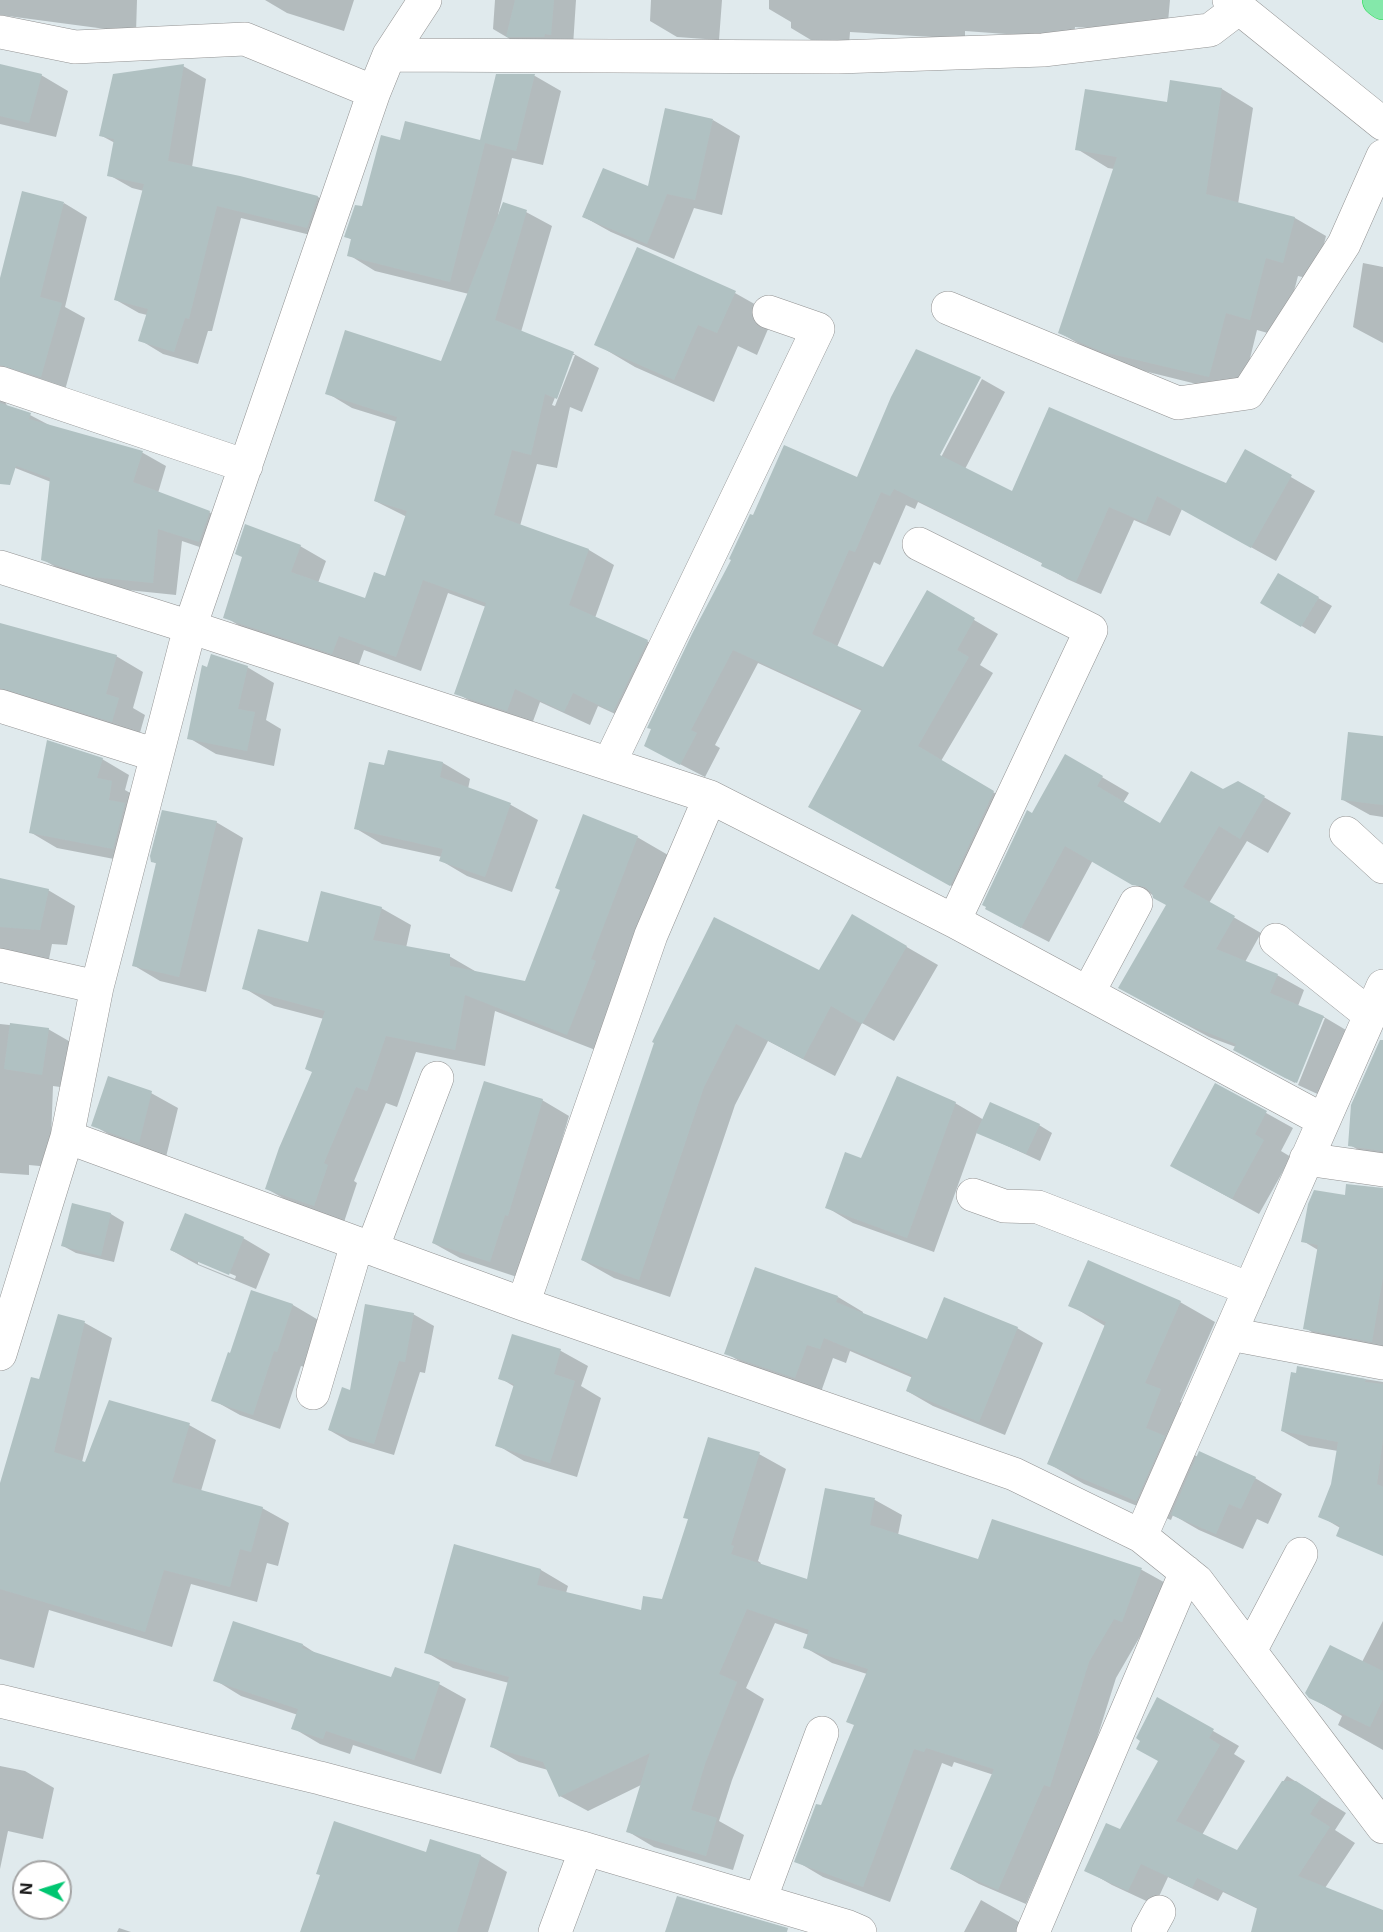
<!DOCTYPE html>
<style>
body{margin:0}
#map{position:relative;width:1383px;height:1932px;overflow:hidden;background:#e0eaed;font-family:Inter,sans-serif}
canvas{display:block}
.north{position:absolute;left:12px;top:1860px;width:60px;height:60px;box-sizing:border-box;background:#fff;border:2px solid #a4a4a4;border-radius:50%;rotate:274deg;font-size:16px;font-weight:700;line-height:24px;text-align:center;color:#1b1b1b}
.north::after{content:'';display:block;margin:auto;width:21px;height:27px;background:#00c671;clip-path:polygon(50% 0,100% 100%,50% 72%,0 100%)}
</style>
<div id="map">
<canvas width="1383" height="1932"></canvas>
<div class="north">N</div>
</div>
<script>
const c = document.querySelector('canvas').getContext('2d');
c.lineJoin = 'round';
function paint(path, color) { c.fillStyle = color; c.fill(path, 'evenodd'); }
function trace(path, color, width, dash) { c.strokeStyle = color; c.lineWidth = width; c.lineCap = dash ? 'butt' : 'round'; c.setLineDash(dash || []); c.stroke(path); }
paint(new Path2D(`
 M0,0H137L136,33L0,15Z
 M265,0H354L344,31L287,13Z
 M495,0H576L573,46L515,42L493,29Z
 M651,0H722L719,40L677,37L650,21Z
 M769,0H1170L1167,33L1075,27L1074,39L965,31V39L850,32L849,45L816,43L791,28V22L769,9Z
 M0,65L41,75L68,91L56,137L0,124Z
 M183,66L206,79L192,167L318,197L341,210L331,240L241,218L212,331H208L198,364L163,354L140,340L147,315L139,313L116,300L144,191L132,188L109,175L115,143L100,135Z
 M497,76H535L561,91L543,165L512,158L498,215L526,212L552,226L521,332L574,354L599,368L582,412L570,407L557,468L537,464L520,526L589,550L614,565L595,618L647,641L672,656L639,725L598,706L590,725L540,702L532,724L481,707L456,693L486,607L448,593L421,671L364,650L358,667L250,632L225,617L300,546L326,561L318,583L366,600L386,578L407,517L375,501L397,422L352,408L327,393L442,362L469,294L375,271L349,255L352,240L346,236L401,142L481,141ZM572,355H575L555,406L552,405Z
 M1222,89L1253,108L1238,204L1295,218L1326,236L1315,280L1298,276L1282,337L1257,330L1241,395L1136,369L1092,351L1060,333L1114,169L1108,168L1077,149L1168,104Z
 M713,120L740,136L722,215L694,208L674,259L611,232L584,217L649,188Z
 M64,203L87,217L65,307L85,318L65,390L5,402L8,407L30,415L51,426L143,453L166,466L158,493L209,512L233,526L223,555L182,541L176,595L118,589L66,573L42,559L51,482L0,462V287Z
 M1363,263L1383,267V343L1353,327Z
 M735,293L774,315L757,355L738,346L714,402L635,367L596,344Z
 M917,351L981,379H979L936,461L938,463L982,379L1005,392L965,469L1013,493L1227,485L1246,451L1315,491L1276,561L1182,509L1170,536L1134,520L1101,594L1067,579L1043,565L1044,564L918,502L915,509L906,505L880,565L874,562L837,647L884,669L928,593L998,634L980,665L993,673L941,761L1018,807L975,899L834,821L862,711L758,663L715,745L720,748L705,777L670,759L754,517L857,479Z
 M1279,575L1332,606L1315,634L1262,602Z
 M0,625L116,656L143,672L133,708L145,715L139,736L0,696Z
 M247,667L274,683L266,720L281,729L274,766L216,754L189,738Z
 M1383,737V817L1370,815L1343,800Z
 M1066,756L1129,793L1123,803L1161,825L1238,782L1291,813L1268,853L1247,841L1209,903L1261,933L1245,962L1277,975L1304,990L1298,1006L1324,1017L1351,1033L1324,1097L1298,1085L1325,1018H1322L1295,1083L1262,1065L1236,1047L1209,1037L1146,1003L1168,904L1093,860L1049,942L1014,924L1032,815Z
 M102,759L129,775L125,790L139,798L140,864L57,848L30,832Z
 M443,763L470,779L468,789L511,805L538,820L512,892L467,876L440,860L442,857L382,844L355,828L386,767Z
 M216,822L243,838L206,992L160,981L133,965L157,864L152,861Z
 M637,837L668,855L598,1051L495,1011L485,1066L416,1052L397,1107L386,1103L354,1181L357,1183L344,1222L297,1206L267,1189L313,1072L324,1019L274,1006L244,988L309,944L381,908L411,925L406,948L449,956L480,974L526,982Z
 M0,879L48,890L75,906L67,945L52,944L48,964L0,950Z
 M853,916L938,965L894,1041L862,1023L835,1076L768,1041L735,1105L670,1297L614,1278L582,1260L656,1042L820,972Z
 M0,1024L48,1029L74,1044L67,1088L53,1086L50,1167L29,1165V1175L0,1173Z
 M1383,1079V1162L1377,1161L1350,1145Z
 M1216,1085L1293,1128L1281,1151L1291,1157L1259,1214L1199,1181Z
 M151,1093L178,1108L166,1157L120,1141L93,1125Z
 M542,1100L569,1116L535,1230L517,1277L460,1258L433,1243Z
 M955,1103L984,1120L1039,1125L1052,1133L1040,1161L977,1132L934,1252L853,1223L826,1207L861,1160Z
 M1383,1190V1353L1332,1344L1305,1328L1318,1250L1303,1241L1346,1197Z
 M73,1205L111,1214L124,1222L114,1262L76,1253L63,1246Z
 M243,1238L270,1254L256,1289L198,1265L171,1250ZM198,1260L236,1276L235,1279L198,1264Z
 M252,1292L293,1305L320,1321L304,1367L301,1366L280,1429L240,1415L213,1400L231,1355Z
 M838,1297L863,1312L862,1315L928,1341L1017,1328L1043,1343L1005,1435L933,1406L907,1391L913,1378L850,1351L846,1363L833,1358L821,1392L751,1368L726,1353Z
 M1180,1302L1215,1322L1180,1402L1196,1411L1181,1447L1198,1457L1255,1478L1282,1494L1268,1524L1257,1519L1243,1549L1199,1530L1173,1515L1171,1520L1084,1484L1049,1464L1105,1326L1070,1305Z
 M413,1314L434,1326L425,1373L420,1372L394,1455L350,1442L329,1430L352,1392Z
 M59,1316L85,1323L112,1338L82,1462L85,1463L189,1425L216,1440L201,1491L262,1508L289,1523L278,1566L267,1563L257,1602L191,1584L172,1647L49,1610L34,1668L0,1659V1486L40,1381Z
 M513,1336L561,1351L588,1366L581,1386L601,1398L577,1477L524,1461L497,1445L515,1387L500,1378Z
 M1298,1368L1383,1382V1546L1347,1532L1320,1516L1333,1484L1338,1451L1309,1446L1282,1431Z
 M759,1454L786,1469L758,1561L761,1563L760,1565L808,1581L826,1490L875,1500L902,1515L898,1535L979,1561L993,1521L1142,1570L1169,1585L1150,1637L1142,1633L1116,1678L1077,1801L1072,1799L1026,1904L979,1884L952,1869L994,1775L954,1762L952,1767L942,1763L890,1902L823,1877L796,1861L821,1807L855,1725L867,1674L832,1663L804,1647L809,1635L775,1623L746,1688L764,1699L732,1780L719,1821L744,1835L733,1870L654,1847L627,1831L641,1785L588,1811L560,1796L548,1770L519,1762L492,1747L509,1683L453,1668L426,1652L455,1546L541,1570L568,1586L566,1593L642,1612L663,1601Z
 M1383,1621V1750L1338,1725L1342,1716L1310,1697L1362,1662Z
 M303,1645L320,1656L392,1679L439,1684L466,1699L441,1774L353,1745L350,1754L320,1744L293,1728L298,1715L241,1696L215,1680Z
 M1158,1699L1239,1746L1234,1754L1245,1761L1202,1835L1237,1852L1287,1776L1346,1813L1335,1830L1355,1843L1325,1888L1383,1912V1932H1253L1258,1909L1223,1892L1218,1901L1168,1877L1155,1905L1112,1885L1086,1870L1121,1831L1160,1761Z
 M0,1766L25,1771L54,1788L43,1839L8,1831L0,1869Z
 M427,1854L481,1856L507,1872L488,1932H302Z
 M981,1900L1009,1916L1036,1932H964Z
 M119,1928L131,1932H117Z`), '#0003');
paint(new Path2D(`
 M515,0H554L551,35L545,34L544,37H506Z
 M0,64L42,74L29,123L0,116Z
 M184,64L168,161L240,176L318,196L307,228L217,206L189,319L185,318L174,352L138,341L148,309L114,300L144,184L107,176L114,139L99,136L113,74Z
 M496,74H535L516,151L485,143L450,282L347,256L351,239L344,237L355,205L362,206L381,135L400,140L405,121L480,140Z
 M1170,80L1222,88L1206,194L1295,217L1283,263L1266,258L1250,320L1226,313L1209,377L1103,352L1058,333L1117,157L1075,150L1085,89L1167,102Z
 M665,108L713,119L695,200L667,194L647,244L582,217L603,168L648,186Z
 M22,191L64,202L40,297L62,303L41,377L0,365V278Z
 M503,202L527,210L495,320L574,352L557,399L545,394L531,455L512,450L494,515L589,549L569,605L648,640L613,712L573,693L564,712L515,689L507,711L454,694L486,603L423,580L396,657L339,636L332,654L223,618L242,557L235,554L245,524L301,545L291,572L365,598L374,572L385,576L407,511L374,501L397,417L325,394L345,330L441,361Z
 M637,247L736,291L717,333L698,325L674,380L594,345Z
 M916,349L981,377L940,455L1012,491L1049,407L1226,483L1245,449L1292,475L1251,548L1157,496L1146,523L1109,507L1076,582L1041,566L1042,563L894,489L890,496L881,492L855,552L849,550L812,634L883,667L927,590L975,618L957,650L969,657L918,746L994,791L950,886L808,807L862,709L733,650L691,730L697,733L680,765L644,746L651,729L647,728L692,634L731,560L729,559L750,514L753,515L784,445L857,477L891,397Z
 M0,403L31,413L29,419L143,451L133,482L210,511L199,542L158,529L153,583L92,577L41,560L50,478L16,466L10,485L0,484Z
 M1278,573L1319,597L1301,627L1260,603Z
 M0,623L117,655L106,694L119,698L112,722L0,688Z
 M211,654L248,666L238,709L255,712L247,751L187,739L202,665L207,667Z
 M1348,732L1383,736V805L1341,800Z
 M47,740L103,758L97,778L112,781L109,800L125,803L113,849L29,833Z
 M388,750L443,762L440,777L511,803L485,877L439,861L443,849L354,829L369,762L384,765Z
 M1065,754L1103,776L1097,786L1160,823L1191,771L1223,789L1238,781L1265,796L1240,839L1219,826L1183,887L1235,916L1216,949L1278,974L1270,993L1324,1016L1297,1083L1285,1078L1233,1050L1236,1044L1181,1022L1118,988L1166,905L1153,898L1152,893L1145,887L1132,885L1065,846L1021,928L985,909L986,907L982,905L1027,810L1032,813Z
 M162,810L217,821L179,977L132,966L156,863L151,862L150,856Z
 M583,814L638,836L591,959L596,961L567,1035L465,995L455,1050L386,1036L367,1091L356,1087L324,1163L328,1165L314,1206L265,1189L279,1148L312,1072L305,1069L325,1011L242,989L258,929L308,942L321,891L382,907L373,940L450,954V966L525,981L560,890L555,888Z
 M0,878L49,889L40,930L0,927Z
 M852,914L907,946L862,1024L831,1006L803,1059L736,1024L704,1087L639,1280L581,1260L654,1043L652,1042L714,917L819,970Z
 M10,1023L49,1028L42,1075L4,1069Z
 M1380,1040H1383V1151L1348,1146L1351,1105Z
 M108,1076L152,1091L139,1143L91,1126Z
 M897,1076L956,1102L907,1238L825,1208L845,1152L861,1158Z
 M484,1081L543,1099L508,1216L505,1215L490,1262L432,1243Z
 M1215,1083L1267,1111L1255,1134L1264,1140L1232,1199L1170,1166Z
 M990,1102L1040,1124L1026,1154L976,1133Z
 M1346,1184L1383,1188V1277L1372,1342L1303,1329L1318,1245L1301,1242L1308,1204L1314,1190L1345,1195Z
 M72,1203L111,1213L101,1256L61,1246Z
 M185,1213L244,1237L229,1275L170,1250Z
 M1088,1260L1181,1301L1145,1383L1161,1389L1146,1428L1165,1436L1136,1501L1047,1464L1106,1322L1068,1306Z
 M755,1267L838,1296L836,1302L927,1339L944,1297L1018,1327L979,1422L906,1391L912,1375L824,1338L820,1349L807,1345L795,1378L724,1354Z
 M251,1290L293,1304L277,1352L274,1351L253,1415L211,1401L228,1352L230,1353Z
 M365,1304L414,1313L405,1362L399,1361L374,1444L328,1430L342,1387L350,1390Z
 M58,1314L85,1321L54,1452L85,1462L109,1400L190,1423L172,1482L263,1507L251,1552L240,1549L230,1587L164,1570L145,1632L0,1589V1483L31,1377L39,1379Z
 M512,1334L561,1349L554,1374L575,1381L550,1463L495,1446L514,1384L498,1379Z
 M1297,1366L1366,1379L1365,1382L1383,1384V1439L1377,1484L1383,1487V1556L1336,1536L1340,1526L1318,1517L1331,1484L1338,1442L1281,1431L1291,1372L1296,1373Z
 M708,1437L760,1452L731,1545L734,1546L731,1554L807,1579L825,1488L875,1498L870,1525L978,1559L992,1519L1142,1568L1122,1622L1114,1619L1089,1662L1050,1787L1044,1785L998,1890L950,1869L994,1769L926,1748L924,1752L914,1749L863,1887L794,1862L816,1804L821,1805L854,1725L846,1722L868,1669L803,1648L809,1630L747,1609L719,1674L737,1682L705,1764L691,1810L717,1818L706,1856L626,1832L650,1753L559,1797L543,1762L490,1747L509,1677L424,1653L454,1544L541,1569L537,1585L641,1610L643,1596L662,1599L688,1519L683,1518Z
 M1199,1451L1256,1477L1241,1509L1229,1504L1216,1534L1171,1515Z
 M233,1621L303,1644L302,1648L391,1677L395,1667L440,1682L414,1760L326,1731L323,1739L291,1729L298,1709L213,1681Z
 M1330,1645L1383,1671V1699L1370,1727L1309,1698L1305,1693Z
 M1157,1697L1214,1729L1209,1738L1220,1745L1176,1821L1237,1850L1282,1781H1296L1321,1797L1310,1814L1330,1827L1298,1876L1383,1910V1932H1251L1257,1908L1197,1878L1192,1888L1141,1864L1128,1891L1084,1871L1106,1823L1120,1829L1158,1761L1136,1749L1140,1741L1136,1738Z
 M334,1821L426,1852L430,1839L481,1855L457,1932H300L320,1875L316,1874Z
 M677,1896L788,1928L787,1932H665Z`), '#b0c1c2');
const minor = new Path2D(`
 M1229,0L1383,124
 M0,32L75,47L245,39L374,92
 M389,55L838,57L1043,50L1210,30L1239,8
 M948,308L1178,403L1248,393L1344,244L1383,156
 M0,383L246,466
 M919,544L1091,630L954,921
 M0,567L190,627L710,797L651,935L523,1304
 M0,706L156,755
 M609,764L818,329L769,312
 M710,797L954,921L1323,1120
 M1346,833L1383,867
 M1276,940L1370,1015
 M0,965L97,987
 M1088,993L1136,903
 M67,1137L523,1304L1014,1474L1141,1536L1197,1581L1383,1827
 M1306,1159L1383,1170
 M973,1195L1004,1206L1038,1207L1250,1289
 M372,1249L437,1078
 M1230,1334L1383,1363
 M0,1354L67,1137L97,987L190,627L374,92L389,55L425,0
 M313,1393L357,1244
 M1141,1536L1383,986
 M1250,1651L1301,1554
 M0,1701L320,1778L586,1849L846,1926L860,1932
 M760,1900L822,1733
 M555,1932L586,1849
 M1033,1932L1186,1572
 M1148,1932L1159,1912`);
const highway = new Path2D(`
 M1379,0L1383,3`);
trace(minor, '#929292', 34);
trace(highway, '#1eda49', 34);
trace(minor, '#fff', 33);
trace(highway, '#84e8aa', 33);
</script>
